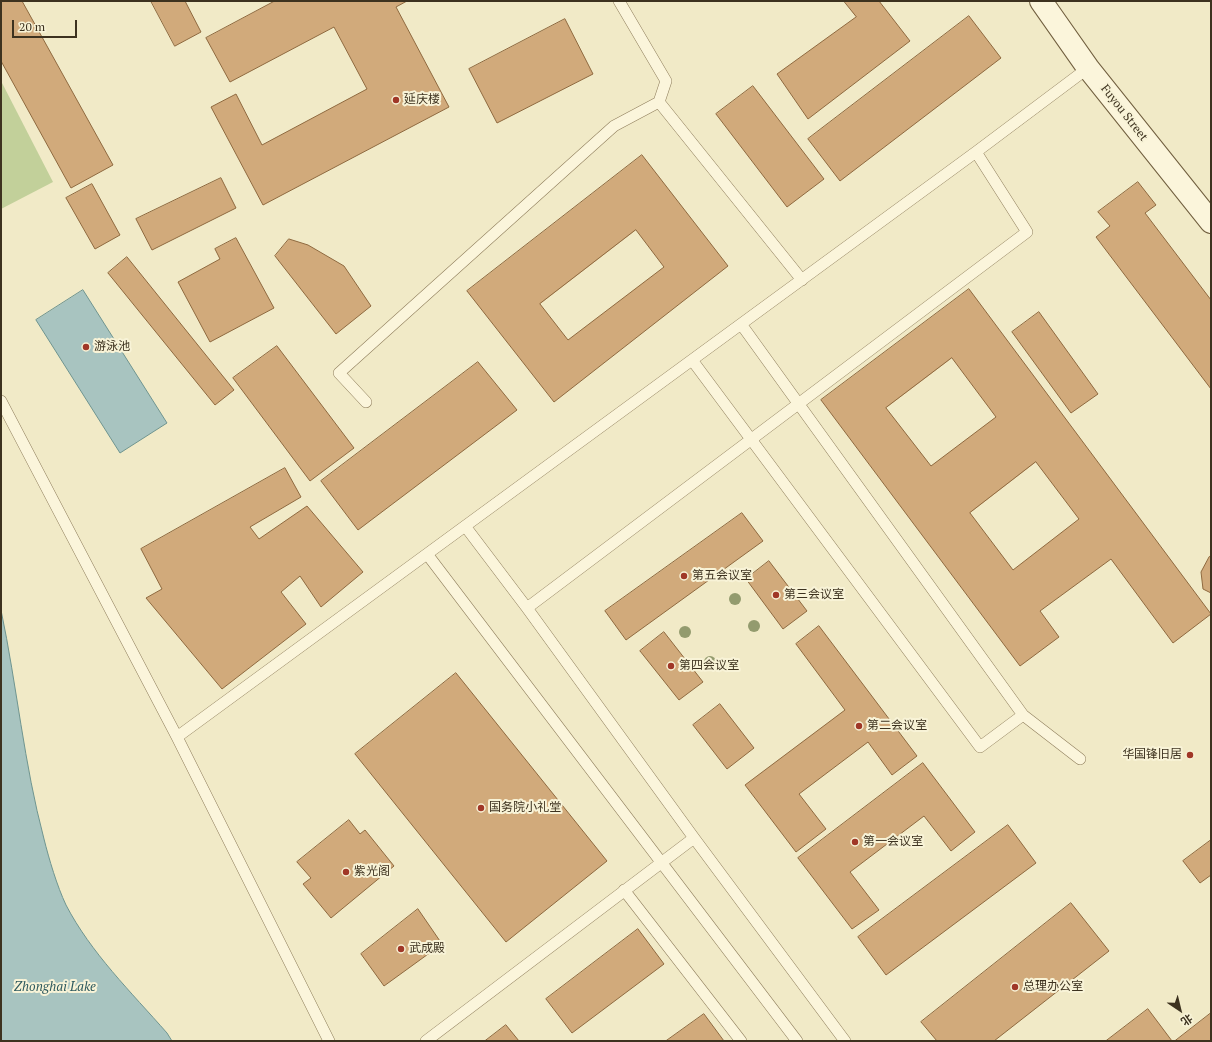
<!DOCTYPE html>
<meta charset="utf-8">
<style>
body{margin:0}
#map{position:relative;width:1212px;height:1042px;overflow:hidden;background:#f1eac7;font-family:"PT Serif","Noto Sans SC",serif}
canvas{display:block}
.frame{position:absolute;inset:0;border:2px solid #3d321f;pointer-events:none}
.north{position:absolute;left:1160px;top:990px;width:40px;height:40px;-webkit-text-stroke:3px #f8f3d7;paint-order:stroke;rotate:145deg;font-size:11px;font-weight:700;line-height:16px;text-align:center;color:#3d321f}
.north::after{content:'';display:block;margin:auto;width:14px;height:18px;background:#3d321f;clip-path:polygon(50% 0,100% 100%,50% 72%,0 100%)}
.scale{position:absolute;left:12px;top:20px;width:65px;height:18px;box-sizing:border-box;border:2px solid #3d321f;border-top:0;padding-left:5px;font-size:12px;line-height:14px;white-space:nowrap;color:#3d321f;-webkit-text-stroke:3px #f8f3d7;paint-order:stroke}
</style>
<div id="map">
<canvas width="1212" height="1042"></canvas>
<div class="frame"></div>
<div class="north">北</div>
<div class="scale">20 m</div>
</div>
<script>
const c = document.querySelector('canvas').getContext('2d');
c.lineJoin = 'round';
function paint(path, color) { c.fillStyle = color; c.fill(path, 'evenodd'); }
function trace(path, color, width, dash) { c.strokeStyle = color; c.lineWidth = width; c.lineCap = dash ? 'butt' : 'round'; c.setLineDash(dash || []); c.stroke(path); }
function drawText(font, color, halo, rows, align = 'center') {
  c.font = font + ' "PT Serif","Noto Sans SC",serif'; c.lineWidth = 4; c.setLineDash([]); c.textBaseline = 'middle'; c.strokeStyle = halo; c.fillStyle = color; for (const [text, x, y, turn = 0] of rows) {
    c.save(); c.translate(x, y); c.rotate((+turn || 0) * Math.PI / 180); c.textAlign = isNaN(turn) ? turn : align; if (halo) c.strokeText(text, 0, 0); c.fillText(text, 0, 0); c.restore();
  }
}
paint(new Path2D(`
 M1,81L53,182L1,209Z`), '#c2d09a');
const water = new Path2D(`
 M83,290L167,423L120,453L36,320Z
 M1,610C17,686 24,764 44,839C49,859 57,886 66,905C91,953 131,992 167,1033L172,1041H1Z`);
paint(water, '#a8c4c0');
trace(water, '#6e948f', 1);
const building = new Path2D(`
 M1,1H22L113,165L71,188L1,61Z
 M151,1H185L201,32L175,46Z
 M275,1H407L396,7L449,107L263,205L211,107L236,94L262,145L367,89L334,27L230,82L206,38Z
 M844,1H879L910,41L808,119L777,74L856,17Z
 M969,16L1001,58L840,181L808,139Z
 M565,19L593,74L497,123L469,69Z
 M753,86L824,179L787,207L716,114Z
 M642,155L728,266L554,402L467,291ZM636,230L664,267L568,340L540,304Z
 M221,178L236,208L152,250L136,219Z
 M1138,182L1156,205L1145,213L1211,300V389L1096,237L1110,226L1098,212Z
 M92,184L120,235L95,249L66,198Z
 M236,238L274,308L210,342L178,282L220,259L215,249Z
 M289,239L308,245L344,266L371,306L336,334L275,256Z
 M127,257L234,390L215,405L108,273Z
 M969,289L1211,614L1173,643L1111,559L1040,611L1059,637L1020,666L821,400ZM952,358L996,417L931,466L886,408ZM1036,462L1079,519L1013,570L970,513Z
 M1039,312L1098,394L1071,413L1012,332Z
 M277,346L354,448L310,481L233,378Z
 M478,362L517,410L358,530L321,481Z
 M285,468L301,497L250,527L259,539L307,506L363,572L321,607L300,576L281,592L306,624L222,689L146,598L162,589L141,549Z
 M742,513L763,541L626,640L605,611Z
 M1211,556V593L1203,589L1201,572L1209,557Z
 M769,561L807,611L783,629L746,579Z
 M819,626L917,756L892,775L868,742L799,794L826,829L796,852L745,785L845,710L796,644Z
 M664,632L703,682L679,700L640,651Z
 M456,673L607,861L506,942L355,754Z
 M720,704L754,748L727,769L693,725Z
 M923,763L975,832L951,851L924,816L850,872L879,910L852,929L798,858Z
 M349,820L360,834L365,830L394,866L331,918L303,884L311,878L297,862Z
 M1008,825L1036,863L886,975L858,937Z
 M1211,840V875L1200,883L1183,861Z
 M1071,903L1109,951L994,1041H937L921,1022Z
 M418,909L442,944L384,986L361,954Z
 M638,929L664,964L572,1033L546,999Z
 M1148,1009L1172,1041H1106Z
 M1211,1013V1041H1175Z
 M704,1014L724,1041H666Z
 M506,1025L519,1041H485Z`);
paint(building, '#d1aa7b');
trace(building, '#8e693f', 1);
const lane = new Path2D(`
 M619,1L666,81L659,102
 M741,324L1023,715L1080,759
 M692,360L980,747L1023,715
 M1,401L177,737L329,1041
 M366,402L339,373L614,126L659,102L802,280
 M465,526L527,608L694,838L845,1041
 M427,554L797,1041
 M527,608L1027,232L976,152
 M177,737L976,152L1088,68
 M624,890L741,1041
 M426,1041L694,838`);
const secondary = new Path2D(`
 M1041,1L1088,68L1211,222`);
trace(lane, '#8e7d5b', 12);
trace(secondary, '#705e3e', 24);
trace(lane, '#fbf5db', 11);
trace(secondary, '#fbf5db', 22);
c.fillStyle = '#939b6e';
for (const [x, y] of [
 [735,599],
 [754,626],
 [685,632],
 [710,662]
]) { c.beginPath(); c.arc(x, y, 6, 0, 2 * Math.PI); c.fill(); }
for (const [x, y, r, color] of [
 [396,100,4,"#a03727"],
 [86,347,4,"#a03727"],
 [684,576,4,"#a03727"],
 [776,595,4,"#a03727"],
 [671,666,4,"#a03727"],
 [859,726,4,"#a03727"],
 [1190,755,4,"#a03727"],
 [481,808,4,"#a03727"],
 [855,842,4,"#a03727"],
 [346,872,4,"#a03727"],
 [401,949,4,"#a03727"],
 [1015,987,4,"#a03727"]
]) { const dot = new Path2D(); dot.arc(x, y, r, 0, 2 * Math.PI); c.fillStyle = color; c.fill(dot); trace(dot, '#f8f3d7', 1.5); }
drawText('12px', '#3d321f', '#f8f3d7', [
 ["延庆楼",404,100],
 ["游泳池",94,347],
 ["第五会议室",692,576],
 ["第三会议室",784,595],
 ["第四会议室",679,666],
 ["第二会议室",867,726],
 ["华国锋旧居",1182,755,"right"],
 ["国务院小礼堂",489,808],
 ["第一会议室",863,842],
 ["紫光阁",354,872],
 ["武成殿",409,949],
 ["总理办公室",1023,987]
], 'left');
drawText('12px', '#3d321f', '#f8f3d7', [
 ["Fuyou Street",1124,113,52]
]);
drawText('italic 13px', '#2e5a5e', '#f8f3d7', [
 ["Zhonghai Lake",55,987]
]);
</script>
